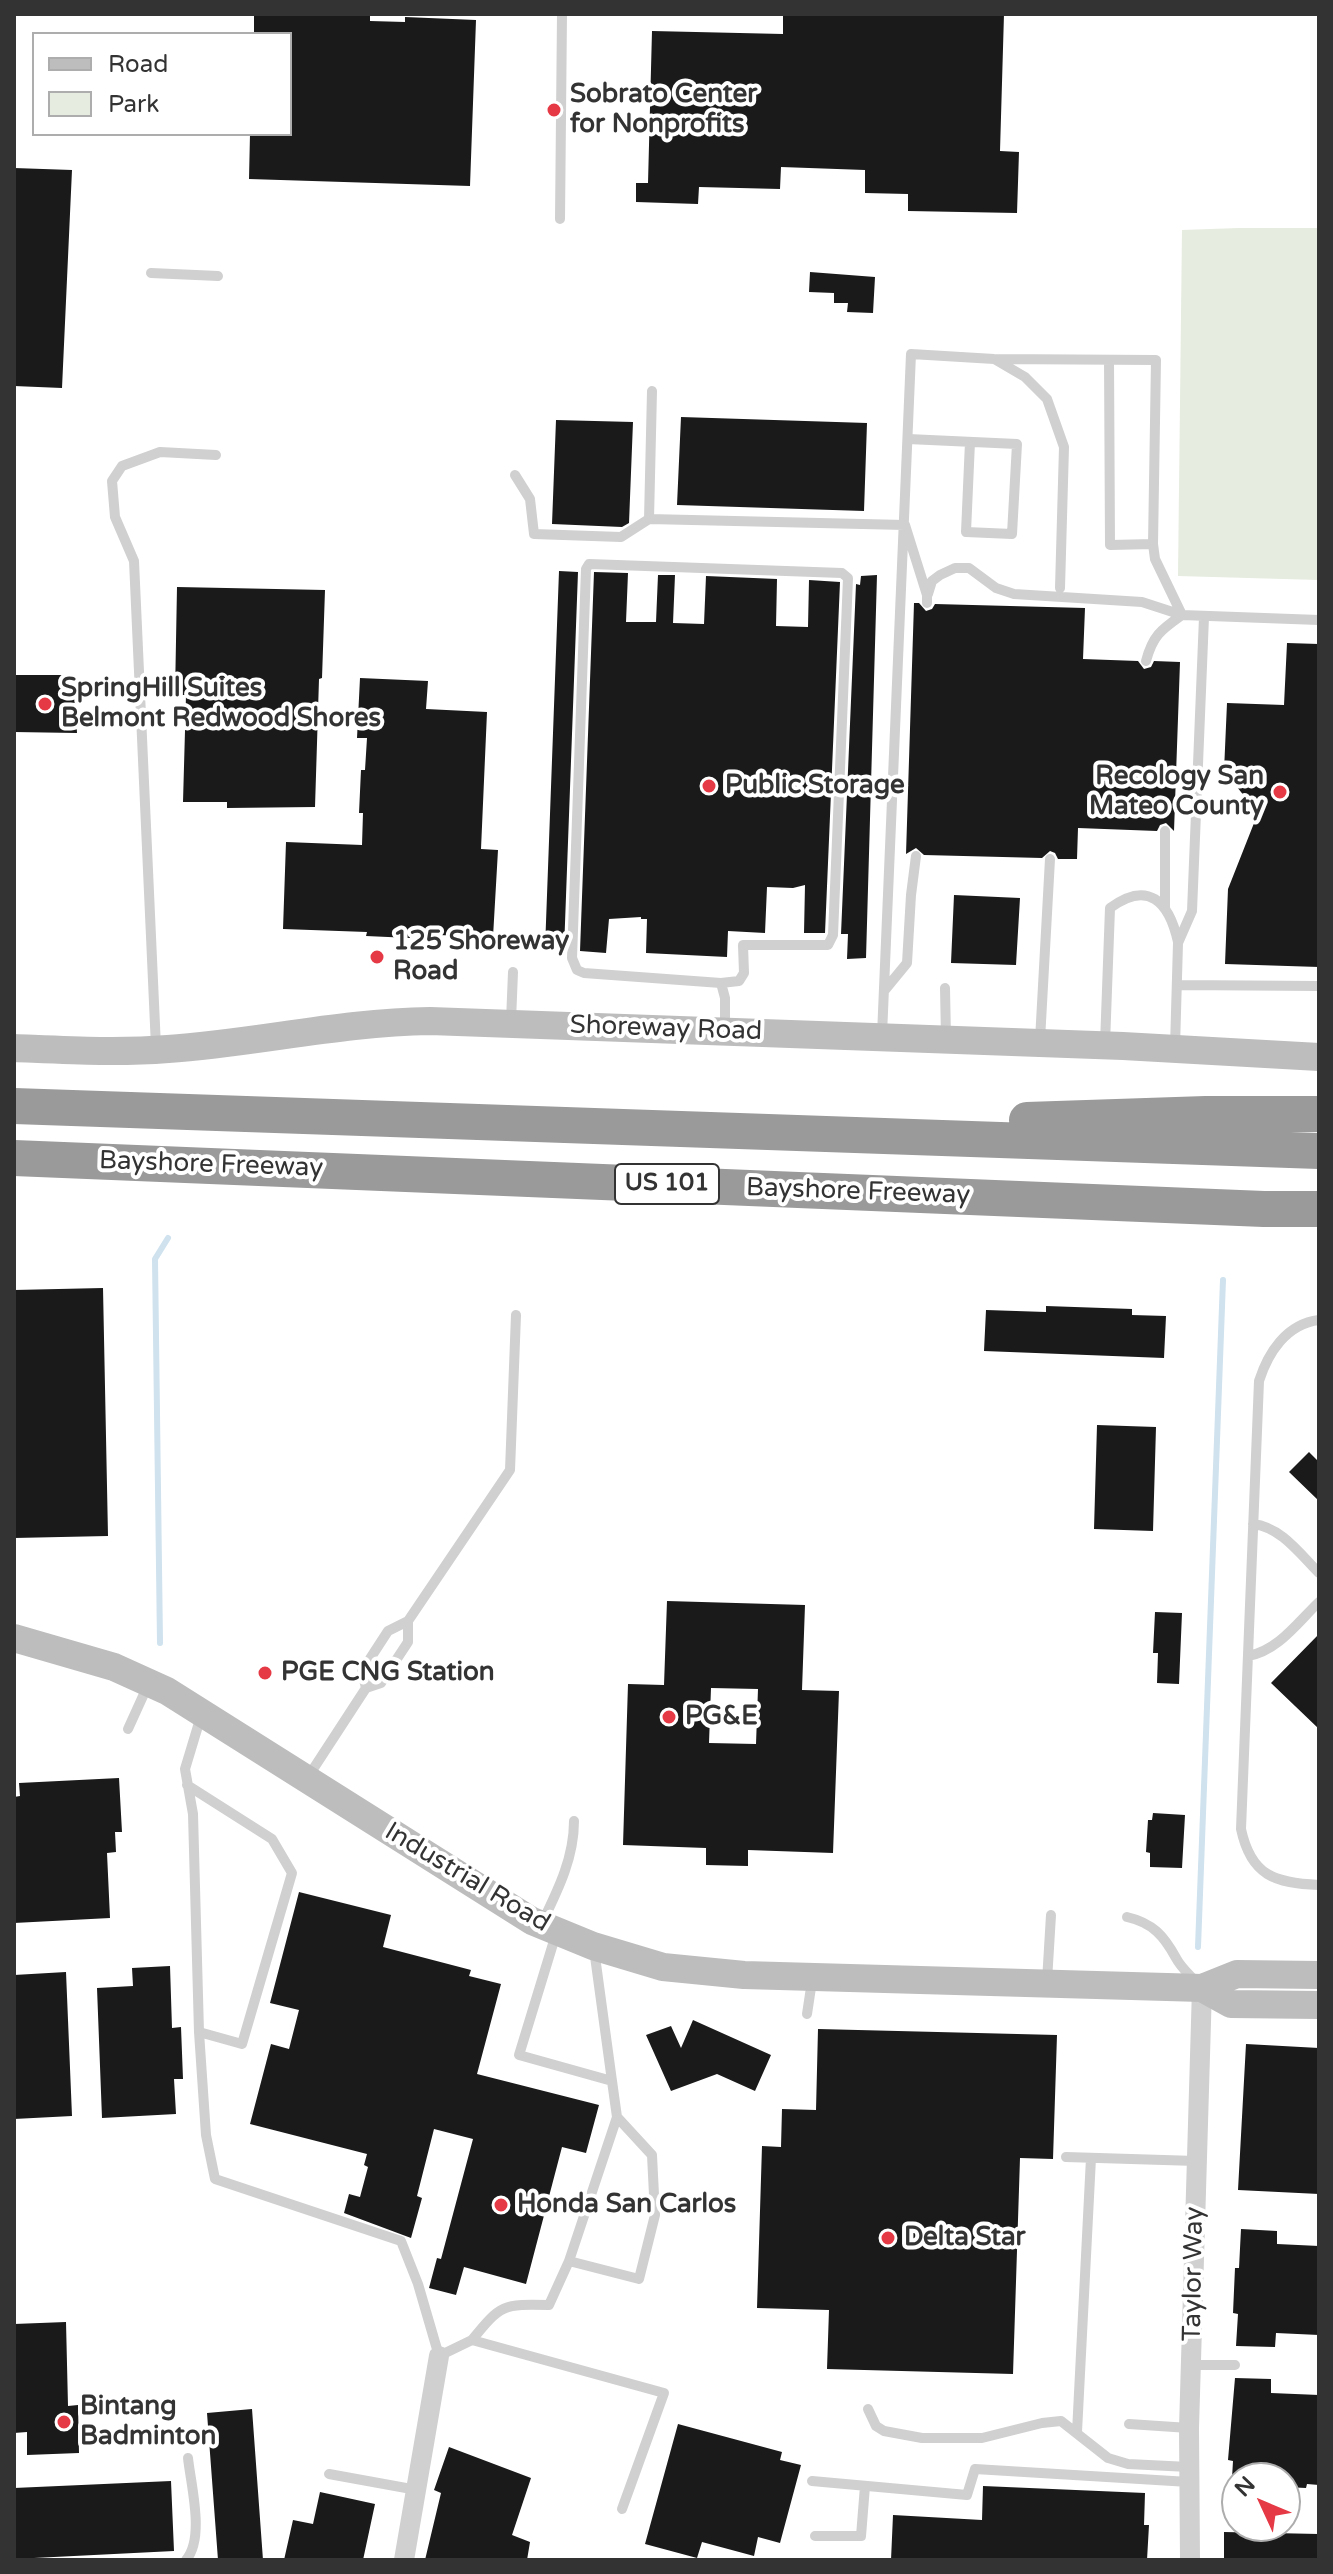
<!DOCTYPE html>
<style>
body{margin:0}
#map{position:relative;width:1333px;height:2574px;overflow:hidden;background:#fff;font-family:"Varela Round",sans-serif}
canvas{display:block}
.frame{position:absolute;inset:0;border:16px solid #333;pointer-events:none}
.legend{position:absolute;left:32px;top:32px;width:260px;height:104px;box-sizing:border-box;background:#fff;border:2px solid #adadad;margin:0;padding:10px 14px;list-style:none;font-size:24px;color:#333}
.legend li{display:flex;align-items:center;gap:16px;height:40px}
.legend b{width:40px;border:2px solid #adadad}
.north{position:absolute;left:1221px;top:2462px;width:80px;height:80px;box-sizing:border-box;background:#fff;border:2px solid #adadad;border-radius:50%;rotate:314deg;font-size:22px;font-weight:700;line-height:32px;text-align:center;color:#333}
.north::after{content:'';display:block;margin:auto;width:28px;height:36px;background:#e63946;clip-path:polygon(50% 0,100% 100%,50% 72%,0 100%)}
</style>
<div id="map">
<canvas width="1333" height="2574"></canvas>
<div class="frame"></div>
<ul class="legend">
<li><b style="height:10px;background:#bdbdbd"></b>Road</li>
<li><b style="height:22px;background:#e6ecdf"></b>Park</li>
</ul>
<div class="north">N</div>
</div>
<script>
const c = document.querySelector('canvas').getContext('2d');
c.lineJoin = 'round';
function paint(path, color) { c.fillStyle = color; c.fill(path, 'evenodd'); }
function trace(path, color, width, dash) { c.strokeStyle = color; c.lineWidth = width; c.lineCap = dash ? 'butt' : 'round'; c.setLineDash(dash || []); c.stroke(path); }
function drawText(font, color, halo, rows, align = 'center') {
  c.font = font + ' "Varela Round",sans-serif'; c.lineWidth = 8; c.setLineDash([]); c.textBaseline = 'middle'; c.strokeStyle = halo; c.fillStyle = color; for (const [text, x, y, turn = 0] of rows) {
    c.save(); c.translate(x, y); c.rotate((+turn || 0) * Math.PI / 180); c.textAlign = isNaN(turn) ? turn : align; if (halo) c.strokeText(text, 0, 0); c.fillText(text, 0, 0); c.restore();
  }
}
paint(new Path2D(`
 M1239,228H1319V580L1178,576L1182,230Z`), '#e6ecdf');
trace(new Path2D(`
 M160,1643L155,1259L168,1238
 M1198,1947L1223,1280`), '#cfe2ee', 6);
paint(new Path2D(`
 M254,14H345L370,16V21L405,22V17L476,20L470,186L249,179L250,134H290V34H254Z
 M783,14H1004L1000,151L1019,152L1017,213L908,211V194L865,193V170L781,167L780,189L699,187L698,204L636,202V183H648L652,31L783,34Z
 M14,168L72,170L62,388L14,386Z
 M810,272L875,277L873,313L847,312L848,303H834V293L809,292Z
 M681,417L867,423L864,511L677,505Z
 M556,420L633,422L629,523L622,527L552,524Z
 M559,571L578,572L564,950L545,949Z
 M594,572L628,573L626,622H656L658,575H675L673,623L704,624L706,576L777,579L776,626L808,627L809,580L840,582L825,933H804L805,885L793,888L767,887L765,933L728,931L727,957L646,953L647,919H641V917L609,919L606,953L580,951Z
 M877,575L866,958L847,959L848,934H841L856,584L860,585L861,576Z
 M177,587L325,590L322,678L319,679L315,807L227,808V802H183L186,695H175Z
 M914,603H919L926,611L932,609L935,604L1085,608L1083,659L1138,661L1144,669L1151,667L1154,661L1180,662L1174,831L1166,823L1160,825L1157,831L1078,828L1077,859H1058L1055,853L1050,851L1042,858L924,855L916,848L906,854Z
 M1287,643L1319,644V967L1225,964L1228,889L1258,813L1224,771L1227,703L1284,705Z
 M14,675H74L77,733L14,732Z
 M360,678L428,681L426,709L487,712L481,849L498,850L493,937L410,934V938L366,936L367,932L283,929L286,842L362,845L363,813H359L361,770H365L367,738H357Z
 M954,895L1020,898L1016,965L951,963Z
 M103,1288L108,1536L14,1538V1290Z
 M1046,1306L1132,1309V1315L1166,1316L1164,1358L984,1351L986,1310L1046,1312Z
 M1097,1425L1156,1427L1153,1531L1094,1529Z
 M1309,1452L1319,1462V1501L1289,1472Z
 M667,1601L805,1605L802,1690L839,1691L833,1853L748,1850V1866L706,1865V1848L623,1845L628,1684L664,1685ZM711,1688L758,1689L756,1744L709,1743Z
 M1155,1612L1182,1613L1179,1684L1157,1683L1158,1653H1153Z
 M1319,1634V1729L1271,1683Z
 M119,1778L122,1832H115L116,1852L107,1853L110,1918L14,1923V1797L20,1796L19,1783Z
 M1153,1813L1185,1815L1182,1868L1150,1867V1853L1146,1852L1148,1820H1152Z
 M299,1892L391,1915L383,1947L471,1970L469,1976L501,1984L477,2074L599,2105L586,2153L562,2147L526,2284L464,2267L456,2295L429,2288L437,2258L441,2259L473,2139L434,2129L417,2196L422,2198L411,2238L344,2213L349,2194L360,2197L368,2167L364,2165L367,2154L250,2124L271,2044L289,2049L299,2010L270,2003Z
 M170,1966L172,2028L181,2027L183,2079H174L176,2114L102,2118L97,1988L133,1986L132,1968Z
 M66,1972L72,2116L14,2119V1975Z
 M693,2020L771,2055L755,2091L717,2074L671,2091L646,2035L671,2026L681,2048Z
 M818,2029L1057,2035L1053,2159L1020,2158L1013,2374L827,2369L829,2310L757,2308L762,2146L781,2147L782,2109L816,2110Z
 M1246,2044L1319,2048V2194L1238,2190Z
 M1241,2229L1277,2231V2244L1319,2246V2335L1276,2333L1275,2347L1236,2346L1238,2314L1233,2313L1235,2268H1239Z
 M66,2322L68,2406L78,2405L79,2453L27,2455V2432L14,2433V2324Z
 M1235,2378L1271,2379V2393L1319,2395V2485L1307,2484L1306,2488L1285,2487V2478H1232L1233,2461L1228,2460Z
 M252,2409L263,2560H218L207,2413Z
 M678,2424L782,2452L780,2460L801,2465L780,2543L758,2537L754,2556L702,2542L697,2558L645,2544Z
 M449,2447L531,2478L512,2535L530,2542L527,2560H425L441,2493L434,2490Z
 M171,2481L174,2551L14,2559V2488Z
 M983,2486L1145,2493L1144,2525H1149L1147,2560H891L893,2515L982,2520Z
 M320,2492L375,2504L363,2560H284L293,2520L313,2524Z
 M1224,2532L1319,2534V2560H1224Z`), '#1a1a1a');
trace(new Path2D(`
 M560,219L562,14
 M151,273L218,276
 M996,360L1025,377L1047,399L1064,447L1060,588
 M652,391L649,519L905,525L927,595V603
 M908,439L1017,444L1012,534L966,532L970,442
 M515,475L530,499L534,534L621,537L649,519
 M1153,544L1155,559L1182,615
 M928,594L932,581L940,575L955,568H969L996,588L1014,594L1142,602L1182,615L1319,620
 M1146,661C1153,635 1161,630 1182,615
 M1165,831V909
 M721,983L739,981L744,973L743,945H828L833,935L848,578L842,573L589,564L586,569L572,958L577,970L584,973L721,983L725,998V1029
 M1177,985L1319,986
 M945,988L946,1038
 M884,991L907,963L911,895L916,856
 M511,1021L513,972
 M882,1035L911,354L994,359L1156,360L1153,544L1110,545L1109,360
 M1040,1040L1050,859
 M1105,1044L1110,908C1148,880 1169,901 1178,942
 M156,1047L134,561L115,517L112,481L122,466L160,452L216,455
 M1175,1047L1178,943L1192,911L1204,617
 M1319,1320C1286,1324 1268,1353 1259,1381L1241,1829C1251,1876 1275,1883 1319,1885
 M1253,1524C1281,1527 1300,1554 1319,1573
 M408,1621V1642L381,1683L366,1688L362,1671L388,1631L408,1621L510,1470L516,1315
 M1248,1656C1278,1651 1298,1622 1319,1602
 M128,1729L148,1685
 M308,1777L366,1688
 M187,1785L272,1839L292,1873L242,2044L199,2032L193,1814L185,1769L201,1716
 M1127,1917C1153,1923 1164,1936 1176,1958C1181,1968 1191,1976 1198,1984
 M542,1923C558,1890 574,1858 574,1821
 M556,1934L519,2055L612,2081L594,1949
 M1047,1981L1051,1915
 M807,2014L812,1981
 M199,2032L206,2135L215,2179L401,2241L418,2284L439,2356L472,2340L664,2393L622,2509
 M612,2081L617,2117L569,2261L639,2279L655,2215L652,2155L617,2117
 M1066,2157L1196,2161
 M472,2340C501,2304 503,2304 549,2305L569,2261
 M1192,2365H1235
 M868,2409L876,2426L884,2431L922,2438H982L1042,2423L1061,2421L1108,2458L1128,2464L1189,2467
 M1129,2424L1189,2428
 M1077,2432L1091,2158
 M329,2474L417,2490
 M812,2481L967,2495L975,2469L1189,2482
 M815,2536H861L865,2486
 M186,2560C205,2538 191,2486 188,2458`), '#d0d0d0', 10);
trace(new Path2D(`
 M404,2560L439,2356
 M1190,2560L1189,2428L1202,1988`), '#d0d0d0', 20);
trace(new Path2D(`
 M14,1048C65,1050 116,1053 168,1049C255,1043 342,1022 430,1021L1123,1046L1319,1057
 M14,1638L114,1667L167,1691L532,1921L593,1946L663,1967L744,1975L1202,1988L1237,1974L1319,1975
 M1202,1988L1231,2004L1319,2005`), '#bdbdbd', 28);
trace(new Path2D(`
 M14,1106L1319,1151
 M1027,1120L1206,1114H1319
 M14,1158L1264,1209H1319`), '#9a9a9a', 36);
for (const [x, y, r, color] of [
 [554,110,8,"#e63946"],
 [45,704,8,"#e63946"],
 [709,786,8,"#e63946"],
 [1280,792,8,"#e63946"],
 [377,957,8,"#e63946"],
 [265,1673,8,"#e63946"],
 [669,1717,8,"#e63946"],
 [501,2205,8,"#e63946"],
 [888,2238,8,"#e63946"],
 [64,2422,8,"#e63946"]
]) { const dot = new Path2D(); dot.arc(x, y, r, 0, 2 * Math.PI); c.fillStyle = color; c.fill(dot); trace(dot, '#fff', 3); }
for (const [x, y, w] of [
 [667,1184,104]
]) { const box = new Path2D(); box.roundRect(x - w / 2, y - 20, w, 40, 6); c.fillStyle = '#fff'; c.fill(box); trace(box, '#333', 2); }
drawText('bold 24px', '#333', null, [
 ["US 101",667,1184]
]);
drawText('bold 26px', '#333', '#fff', [
 ["Sobrato Center",570,95],
 ["for Nonprofits",570,125],
 ["SpringHill Suites",61,689],
 ["Belmont Redwood Shores",61,719],
 ["Recology San",1264,777,"right"],
 ["Mateo County",1264,807,"right"],
 ["Public Storage",725,786],
 ["125 Shoreway",393,942],
 ["Road",393,972],
 ["PGE CNG Station",281,1673],
 ["PG&E",685,1717],
 ["Honda San Carlos",517,2205],
 ["Delta Star",904,2238],
 ["Bintang",80,2407],
 ["Badminton",80,2437]
], 'left');
drawText('26px', '#333', '#fff', [
 ["Shoreway Road",666,1029,2],
 ["Bayshore Freeway",211,1165,2],
 ["Bayshore Freeway",858,1192,2],
 ["Industrial Road",467,1878,31],
 ["Taylor Way",1194,2274,-89]
]);
</script>
